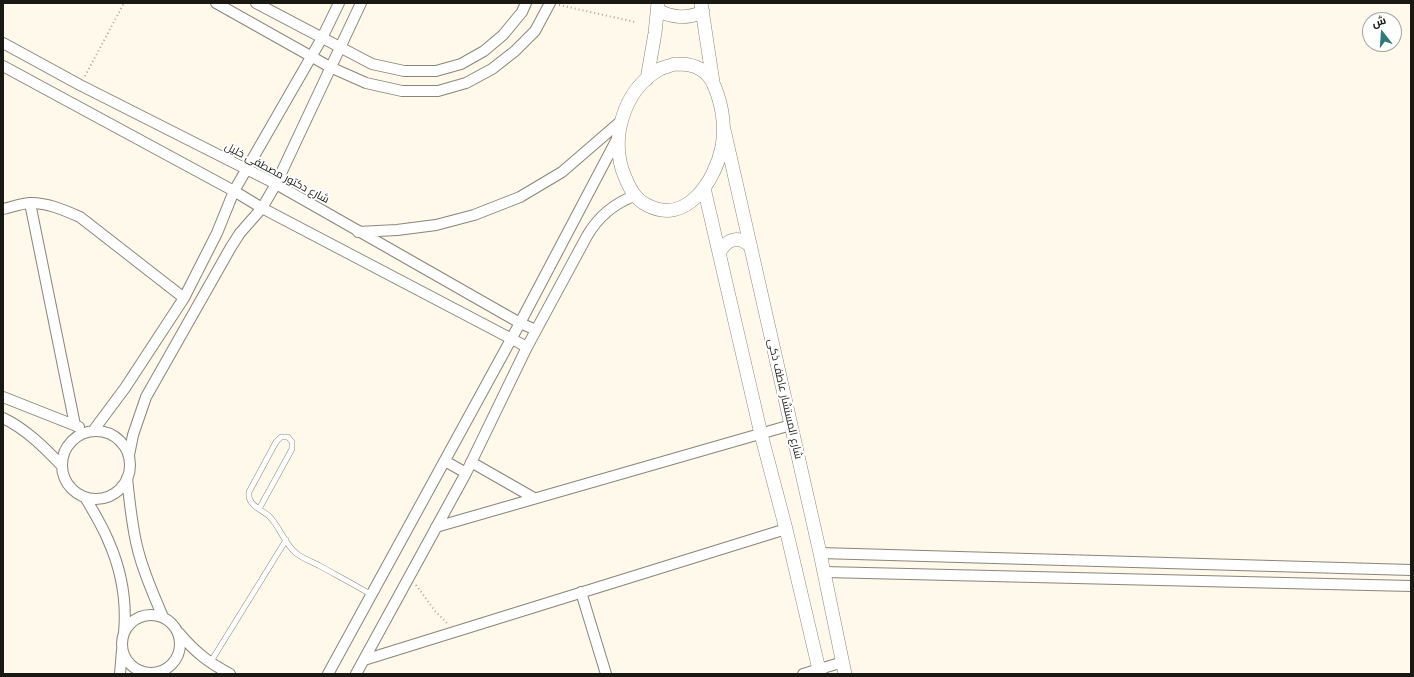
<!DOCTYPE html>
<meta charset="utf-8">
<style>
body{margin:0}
#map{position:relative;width:1414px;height:677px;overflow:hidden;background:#fef9ea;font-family:Mulish,Cairo,sans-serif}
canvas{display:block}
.frame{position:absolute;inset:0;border:4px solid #1a1813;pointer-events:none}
.north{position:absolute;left:1362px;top:12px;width:40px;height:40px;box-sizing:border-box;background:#fff;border:1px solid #a3a3a1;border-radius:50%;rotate:343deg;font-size:11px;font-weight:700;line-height:16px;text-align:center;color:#1a1813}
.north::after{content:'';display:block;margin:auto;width:14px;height:18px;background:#307978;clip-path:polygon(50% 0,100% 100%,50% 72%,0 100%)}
</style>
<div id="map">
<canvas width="1414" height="677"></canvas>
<div class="frame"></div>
<div class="north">ش</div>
</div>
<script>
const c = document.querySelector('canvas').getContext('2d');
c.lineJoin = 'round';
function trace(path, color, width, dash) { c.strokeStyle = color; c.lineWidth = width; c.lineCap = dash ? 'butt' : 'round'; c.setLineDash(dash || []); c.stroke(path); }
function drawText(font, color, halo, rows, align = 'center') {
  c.font = font + ' Mulish,Cairo,sans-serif'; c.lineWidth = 4; c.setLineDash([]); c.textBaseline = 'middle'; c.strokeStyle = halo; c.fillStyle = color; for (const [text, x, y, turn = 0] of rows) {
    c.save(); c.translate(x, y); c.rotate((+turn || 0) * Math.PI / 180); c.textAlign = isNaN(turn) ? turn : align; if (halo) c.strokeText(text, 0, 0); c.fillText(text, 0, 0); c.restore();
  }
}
const service = new Path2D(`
 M259,509L292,449V442L288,437H281L276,442L249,492C247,505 261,509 269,516C280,527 284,543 296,553C303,559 313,562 320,566C338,576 355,585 372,595
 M210,663L286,540`);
const minor = new Path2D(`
 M216,3L330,67L366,83L402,91H438L466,83L492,69L515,51L535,31L550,3
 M256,3L372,64L404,71H436L461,64L484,51L503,35L522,12L526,3
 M3,43L80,85L276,184L520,323L536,330
 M3,66L234,191L262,208L527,347
 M30,203L75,425
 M3,209C12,207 22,203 31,203C48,203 64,210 80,217L184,298
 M358,232L397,230L436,225L474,215L520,197L562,172L621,121
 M3,397L79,427
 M3,418C26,429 45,448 62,466
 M93,431L125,388L184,298L217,233L234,191L322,38L339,3
 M62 465a34 34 0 1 1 68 0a34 34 0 1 1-68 0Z
 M129,455L133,435L146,397L231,247L240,233L262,208L276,184L361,3
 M445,461L466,473
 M471,462L534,498
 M127,478C130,504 132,530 139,554C145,576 154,596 163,617
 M85,497C93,511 102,525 108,540C121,569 127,601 124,633
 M436,527L791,425
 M820,553L1411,570
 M824,572L1411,586
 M581,592L606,674
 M122 644a29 29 0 1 1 58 0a29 29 0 1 1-58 0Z
 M179,633C196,653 208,662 230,674
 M364,660L786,529
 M120,674L122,650
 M328,674L520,323L618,137
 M356,674L466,473L527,347L587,236C598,217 613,204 634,196
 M803,674L843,662`);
const tertiary = new Path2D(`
 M701,3L713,82
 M657,10C673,18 686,19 703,12
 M674,64C684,64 694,64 703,71C711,76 714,85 717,93C723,110 725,129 722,147C715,181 686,226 647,205C635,199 630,189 625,177C609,140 623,90 660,69C664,67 670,66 674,64Z
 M647,79L655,33L658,3
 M723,125L820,553L845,674
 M704,188L761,434L786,529L820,674
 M719,253C727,238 739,235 751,247`);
trace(service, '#8a8579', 6);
trace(minor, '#8a8579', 12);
trace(tertiary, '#8a8579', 14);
trace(new Path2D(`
 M559,5L635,22
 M85,76L124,3
 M416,585L435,611L447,623`), '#aaa69b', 2, [1, 3]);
trace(service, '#fff', 5);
trace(minor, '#fff', 10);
trace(tertiary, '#fff', 13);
drawText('11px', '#1a1813', '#fff', [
 ["شارع دكتور مصطفى خليل",277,173,28],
 ["شارع المستشار عاطف ذكى",785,399,77]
]);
</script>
